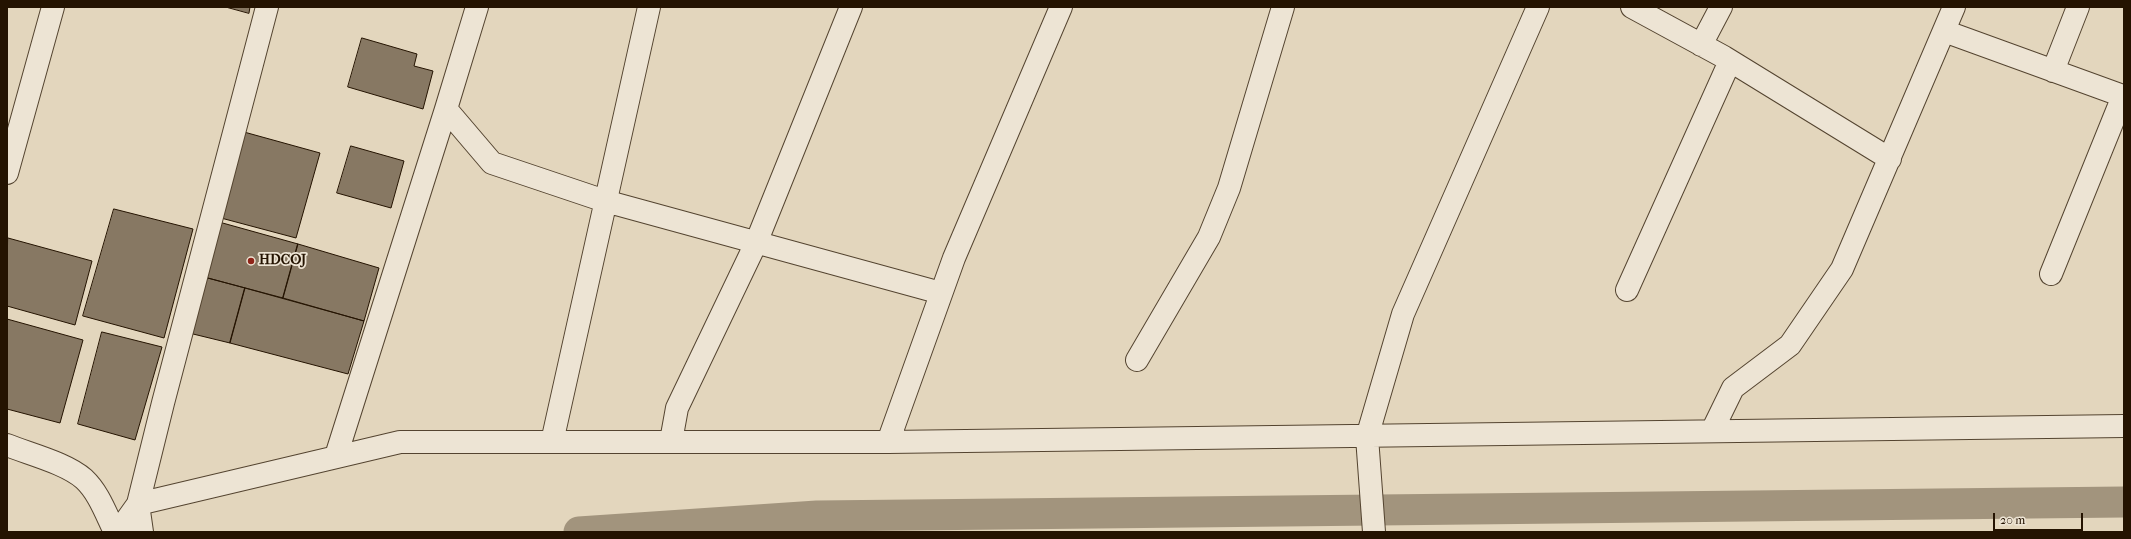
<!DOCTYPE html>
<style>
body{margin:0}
#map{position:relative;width:2131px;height:539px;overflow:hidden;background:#e3d6bd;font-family:"IM FELL French Canon",serif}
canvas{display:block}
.frame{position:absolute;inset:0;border:8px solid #241301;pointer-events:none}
.scale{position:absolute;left:1993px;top:513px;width:90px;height:18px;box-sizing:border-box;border:2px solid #241301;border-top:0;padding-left:5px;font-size:12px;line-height:14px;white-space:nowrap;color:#241301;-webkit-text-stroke:3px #ede4d4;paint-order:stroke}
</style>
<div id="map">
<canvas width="2131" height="539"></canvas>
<div class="frame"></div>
<div class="scale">20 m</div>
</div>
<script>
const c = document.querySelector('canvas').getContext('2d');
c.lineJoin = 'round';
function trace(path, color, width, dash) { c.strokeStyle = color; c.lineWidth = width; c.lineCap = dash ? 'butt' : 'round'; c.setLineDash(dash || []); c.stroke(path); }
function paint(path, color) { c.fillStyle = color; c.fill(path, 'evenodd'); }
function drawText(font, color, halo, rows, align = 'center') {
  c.font = font + ' "IM FELL French Canon",serif'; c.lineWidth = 3.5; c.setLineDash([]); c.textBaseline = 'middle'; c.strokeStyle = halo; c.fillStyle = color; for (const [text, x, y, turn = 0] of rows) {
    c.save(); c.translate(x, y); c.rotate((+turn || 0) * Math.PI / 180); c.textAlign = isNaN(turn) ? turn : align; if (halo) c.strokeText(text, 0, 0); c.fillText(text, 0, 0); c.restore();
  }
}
trace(new Path2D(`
 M579,532L817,516L2124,502`), '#a2947d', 31);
const building = new Path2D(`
 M226,7H250L249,13Z
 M362,38L417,54L414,66L433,71L423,109L348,87Z
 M244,132L320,153L296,238L221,218Z
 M351,146L404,161L391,208L337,193Z
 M114,209L193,229L164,338L83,316Z
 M219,222L298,244L283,298L204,277Z
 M8,238L92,261L75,325L7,306Z
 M298,244L379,268L364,321L283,298Z
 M204,277L245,288L230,343L189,333Z
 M245,288L364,321L348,374L230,343Z
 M7,319L83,340L60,423L7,409Z
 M102,332L162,347L135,440L78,424Z`);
paint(building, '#877863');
trace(building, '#241301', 1);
const street = new Path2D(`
 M1632,7L1724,57L1890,159
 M1944,31L2123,96L2051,274
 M1701,45L1721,7
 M2053,71L2078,7
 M446,109L492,163L605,201L941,293
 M7,173L53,7
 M1627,290L1730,61
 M1137,360L1209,237L1229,188L1283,7
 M1712,431L1733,388L1790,345L1842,269L1954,7
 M671,441L677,408L756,243L851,7
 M552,442L649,7
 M888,442L954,258L1061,7
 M7,445C29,454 66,463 84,479C99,493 106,514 115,532
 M336,456L446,109L477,7
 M118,532L138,504L400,442H888L2124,426
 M142,532L138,504L163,403L267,7
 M1374,532L1367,437L1403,314L1538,7`);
trace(street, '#544430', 24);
trace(street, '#ede4d4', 22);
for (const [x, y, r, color] of [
 [251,261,4,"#8f2418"]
]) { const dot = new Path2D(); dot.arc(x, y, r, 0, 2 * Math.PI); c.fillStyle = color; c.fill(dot); trace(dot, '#ede4d4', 1.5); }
drawText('bold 14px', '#241301', '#ede4d4', [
 ["HDCOJ",259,261]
], 'left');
</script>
